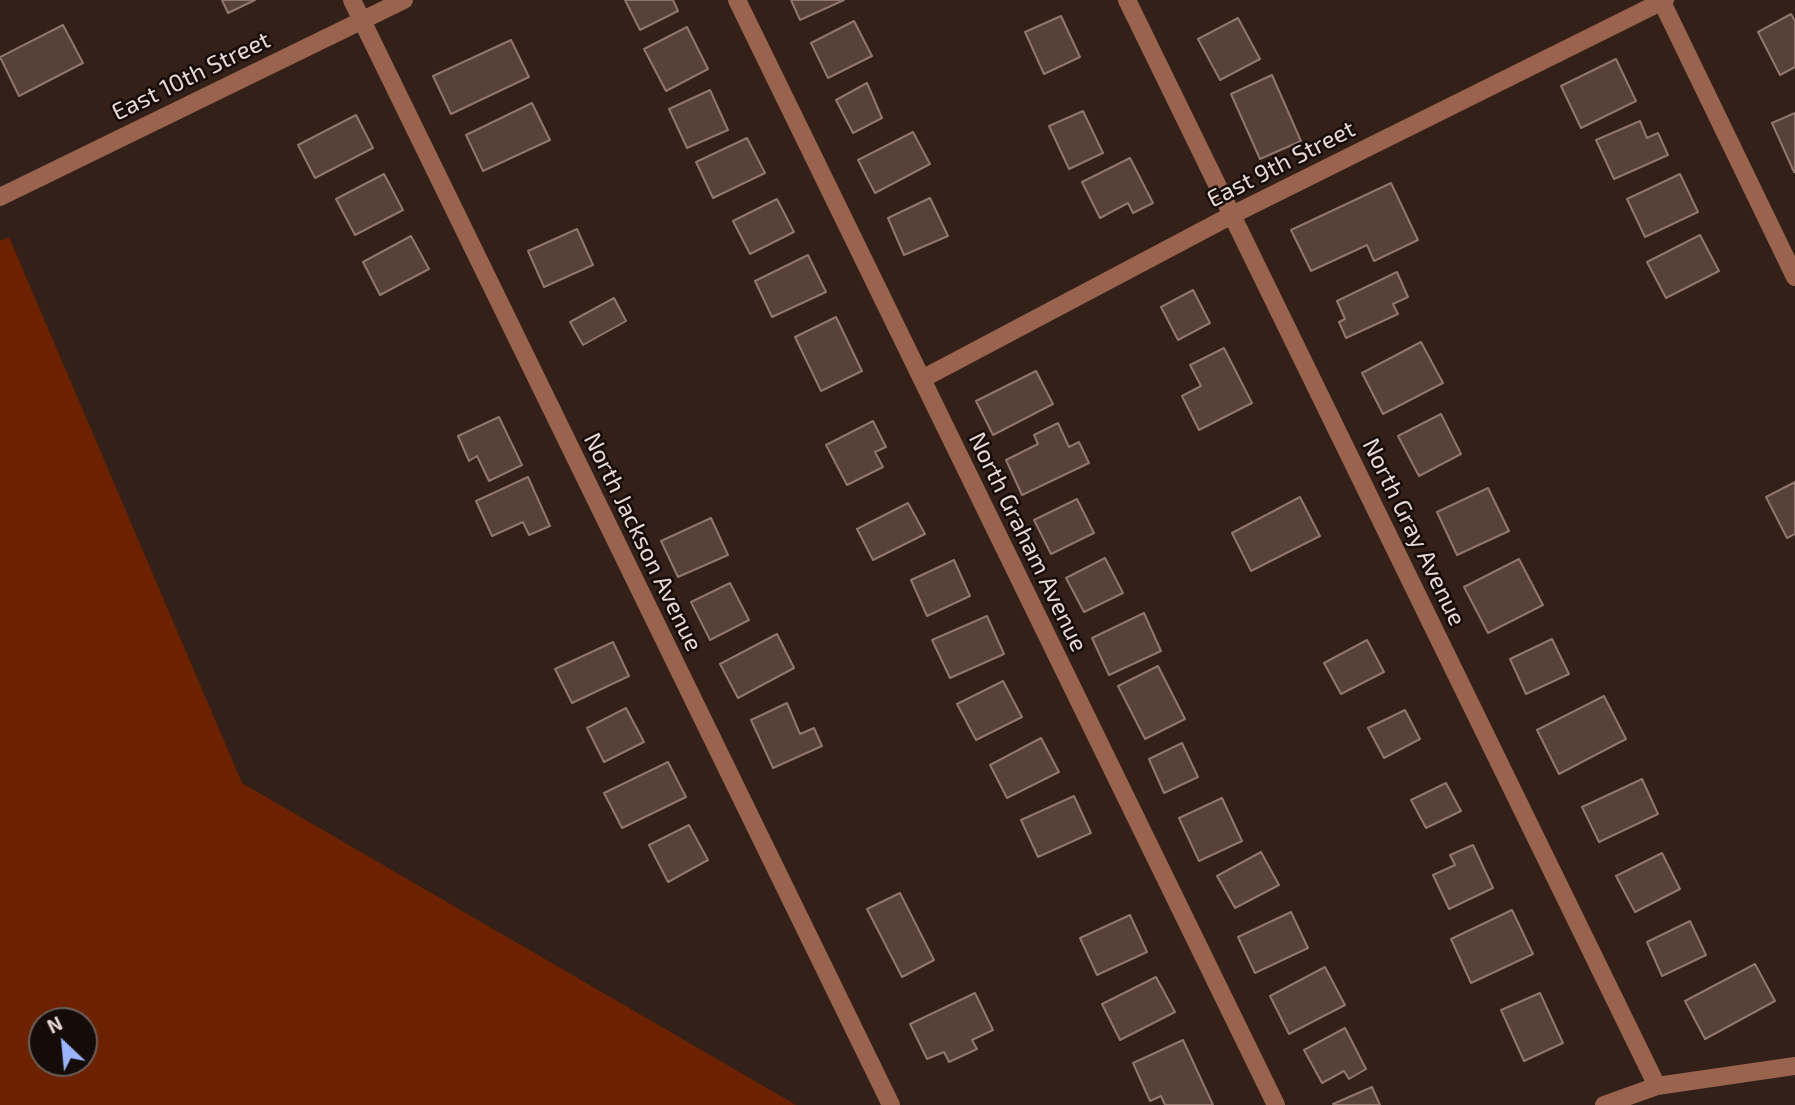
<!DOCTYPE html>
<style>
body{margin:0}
#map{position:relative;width:1795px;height:1105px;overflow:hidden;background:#332018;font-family:"Exo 2",sans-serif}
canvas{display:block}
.north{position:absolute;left:28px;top:1007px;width:70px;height:70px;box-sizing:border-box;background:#150c09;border:2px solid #695e5a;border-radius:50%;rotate:334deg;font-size:19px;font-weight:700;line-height:28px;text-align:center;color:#e7d9d4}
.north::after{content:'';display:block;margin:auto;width:24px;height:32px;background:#9bb5fd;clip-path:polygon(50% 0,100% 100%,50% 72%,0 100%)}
</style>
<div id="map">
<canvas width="1795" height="1105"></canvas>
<div class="north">N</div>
</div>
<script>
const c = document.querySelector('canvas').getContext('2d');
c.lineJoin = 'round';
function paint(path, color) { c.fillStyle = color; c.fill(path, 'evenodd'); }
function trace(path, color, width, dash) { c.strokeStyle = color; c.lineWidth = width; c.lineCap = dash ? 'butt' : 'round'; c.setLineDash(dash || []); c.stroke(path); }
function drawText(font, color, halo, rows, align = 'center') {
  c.font = font + ' "Exo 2",sans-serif'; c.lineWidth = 5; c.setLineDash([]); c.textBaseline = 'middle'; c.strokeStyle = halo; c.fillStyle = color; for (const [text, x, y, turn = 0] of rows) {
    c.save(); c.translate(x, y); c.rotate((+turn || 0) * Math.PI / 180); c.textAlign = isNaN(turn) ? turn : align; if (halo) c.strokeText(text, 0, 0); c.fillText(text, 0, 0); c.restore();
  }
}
paint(new Path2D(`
 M9,237L242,783L796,1105H0V241ZM84,1021V1063H42V1021Z`), '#6c2200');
const building = new Path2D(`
 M222,0H255L228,13Z
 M625,0H673L678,11L640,30Z
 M791,0H844L800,20Z
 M1791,14L1795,21V67L1780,75L1758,32Z
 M1061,16L1080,57L1044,74L1025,32Z
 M1238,18L1260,59L1220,80L1198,39Z
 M854,21L872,56L828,78L811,43Z
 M63,25L83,63L19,96L0,57Z
 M687,27L708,69L666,91L644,49Z
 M511,40L529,77L451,114L433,76Z
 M1616,59L1636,101L1581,128L1561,86Z
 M1272,75L1301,141L1260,159L1231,94Z
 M867,83L882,118L853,133L836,100Z
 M710,90L728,130L687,148L669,109Z
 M532,103L550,140L483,171L466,135Z
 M1083,111L1103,153L1069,169L1049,126Z
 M1795,113V172H1794L1772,123Z
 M356,115L373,148L315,178L298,145Z
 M1640,121L1647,138L1658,133L1668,155L1614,179L1596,140Z
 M913,132L930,164L875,193L858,160Z
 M747,138L765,173L713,198L696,162Z
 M1130,158L1153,203L1133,213L1128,203L1100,218L1082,182Z
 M384,174L403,210L355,235L336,199Z
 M1680,174L1698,212L1645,237L1627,199Z
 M1391,183L1418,240L1374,261L1367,245L1311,271L1291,230Z
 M930,198L948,236L904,255L888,218Z
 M777,199L794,232L750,254L733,221Z
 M577,229L593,265L544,287L528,251Z
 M1700,235L1719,271L1666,298L1647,262Z
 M411,236L429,269L380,295L363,262Z
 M808,255L826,292L772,317L755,281Z
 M1397,272L1408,297L1393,304L1398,314L1346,338L1339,322L1345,319L1337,301Z
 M1193,290L1210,323L1178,340L1161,307Z
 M614,298L626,321L583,345L570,322Z
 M836,317L862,371L821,391L795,337Z
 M1421,342L1443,383L1383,414L1362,373Z
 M1224,348L1252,403L1199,430L1182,396L1201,386L1190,365Z
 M1036,371L1053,404L993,435L976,401Z
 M1441,414L1461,454L1419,476L1398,436Z
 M499,417L522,465L489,481L477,456L469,461L458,436Z
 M873,421L886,447L875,452L883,467L847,485L826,445Z
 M1058,423L1069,447L1079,442L1089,463L1022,495L1006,460L1038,444L1034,435Z
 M528,477L550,526L529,535L523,522L492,536L476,501Z
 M1795,482V534L1787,538L1766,497Z
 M1488,488L1509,531L1457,555L1437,512Z
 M1300,497L1320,536L1251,571L1232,533Z
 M1077,499L1094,533L1051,554L1034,520Z
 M908,503L925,534L873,560L857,529Z
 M711,518L728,555L678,577L661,541Z
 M1105,558L1123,593L1084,612L1066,578Z
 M1519,559L1543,605L1488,633L1464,587Z
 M954,560L970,596L927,616L911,580Z
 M730,583L749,620L710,640L691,602Z
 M1144,613L1161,651L1109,675L1092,638Z
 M987,616L1004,654L950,678L932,640Z
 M777,634L794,668L738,698L720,664Z
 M1552,639L1569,674L1526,694L1510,659Z
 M1367,640L1384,672L1341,694L1324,663Z
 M613,642L629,676L572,703L555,669Z
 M1158,666L1185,719L1145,739L1118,686Z
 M1003,681L1022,717L976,740L957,704Z
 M1604,696L1626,739L1559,774L1537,730Z
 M787,703L800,734L814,728L822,746L773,768L751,720Z
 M626,708L644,742L604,762L587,728Z
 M1405,710L1420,739L1384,758L1368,728Z
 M1041,738L1059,772L1007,798L990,765Z
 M1182,743L1198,777L1164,793L1149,759Z
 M668,762L686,797L622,828L604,793Z
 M1642,779L1658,814L1599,842L1582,807Z
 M1446,783L1461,811L1426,828L1411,800Z
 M1074,796L1091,833L1038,857L1021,820Z
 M1222,798L1242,841L1199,861L1179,818Z
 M689,825L708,860L668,882L649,845Z
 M1473,845L1493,888L1449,909L1433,875L1455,865L1450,855Z
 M1261,852L1279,885L1235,908L1217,876Z
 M1662,853L1680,889L1635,912L1616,876Z
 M900,893L934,960L902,977L867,909Z
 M1512,910L1533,954L1471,983L1451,939Z
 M1291,912L1308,948L1255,973L1238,937Z
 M1130,915L1147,952L1097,975L1080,938Z
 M1690,921L1706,955L1662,976L1647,942Z
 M1755,964L1775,1001L1705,1039L1685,1001Z
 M1325,967L1345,1005L1289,1034L1270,996Z
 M1156,977L1175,1012L1120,1040L1102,1004Z
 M975,993L993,1030L972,1040L977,1049L949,1062L944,1052L927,1059L910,1024Z
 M1540,993L1563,1043L1524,1061L1501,1010Z
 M1345,1028L1366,1069L1349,1079L1344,1071L1322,1083L1304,1050Z
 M1183,1040L1213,1105H1165L1161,1096L1150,1101L1133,1063Z
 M1372,1087L1380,1105H1334L1333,1104Z`);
paint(building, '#574139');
trace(building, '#90776e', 2);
trace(new Path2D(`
 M352,0L891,1105
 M737,0L1276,1105
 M1127,0L1657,1086
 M1661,0L1795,277
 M0,197L404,0
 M922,379L1232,215L1665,0
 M1604,1105L1657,1086L1795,1066`), '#99634e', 18);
drawText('24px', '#e7d9d4', '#150c09', [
 ["East 10th Street",191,76,-26],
 ["East 9th Street",1281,164,-27],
 ["North Gray Avenue",1414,532,64],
 ["North Jackson Avenue",643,542,64],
 ["North Graham Avenue",1028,542,64]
]);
</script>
